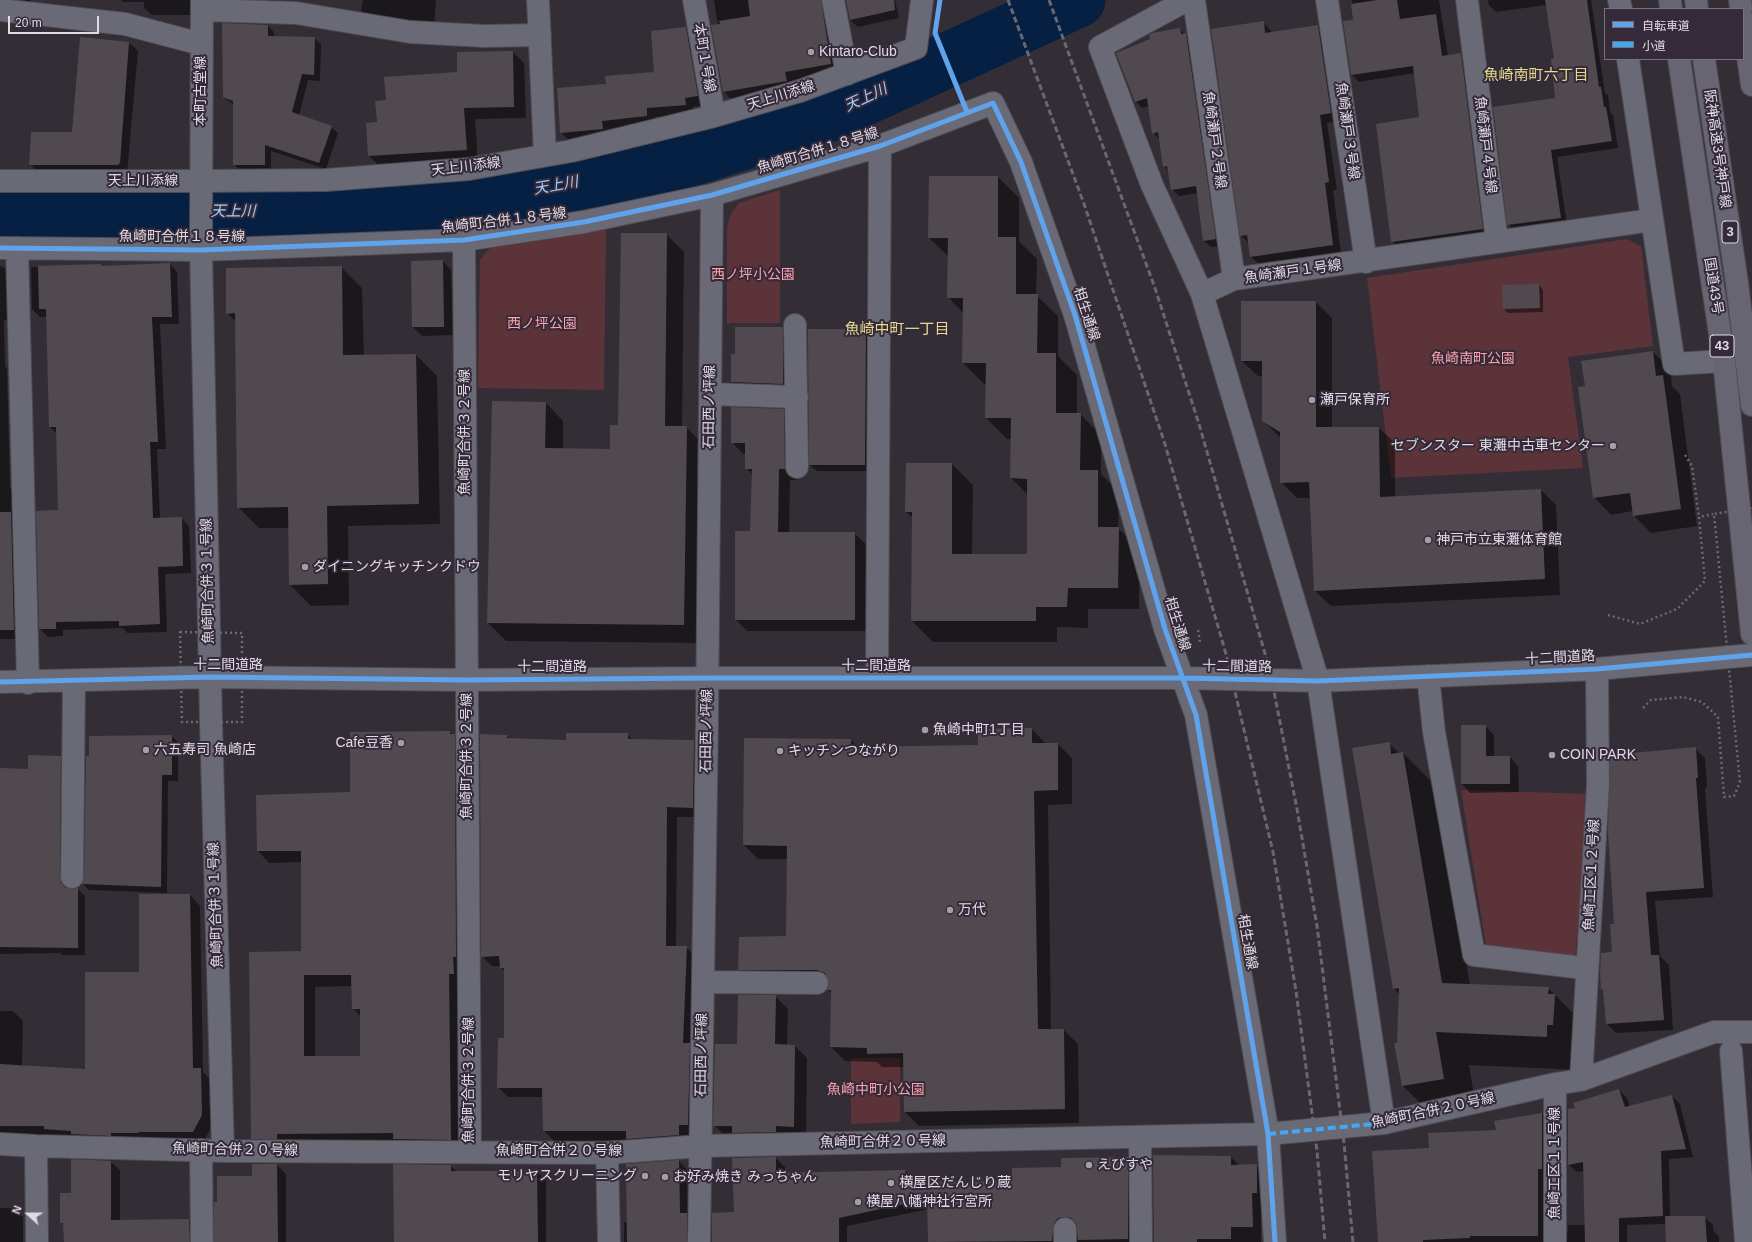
<!DOCTYPE html>
<meta charset="utf-8">
<style>
body{margin:0}
#map{position:relative;width:1752px;height:1242px;overflow:hidden;background:#332e36;font-family:Helvetica,"Noto Sans JP",sans-serif}
canvas{display:block}
.legend{position:absolute;left:1604px;top:8px;width:140px;height:52px;box-sizing:border-box;background:#342a39;border:1px solid #79707d;margin:0;padding:5px 7px;list-style:none;font-size:12px;color:#e0dae4}
.legend li{display:flex;align-items:center;gap:8px;height:20px}
.legend b{width:20px;border:1px solid #79707d}
.north{position:absolute;left:8px;top:1194px;width:40px;height:40px;-webkit-text-stroke:3px #342a39;paint-order:stroke;rotate:291deg;font-size:11px;font-weight:700;line-height:16px;text-align:center;color:#e0dae4}
.north::after{content:'';display:block;margin:auto;width:14px;height:18px;background:#e0dae4;clip-path:polygon(50% 0,100% 100%,50% 72%,0 100%)}
.scale{position:absolute;left:8px;top:16px;width:91px;height:18px;box-sizing:border-box;border:2px solid #e0dae4;border-top:0;padding-left:5px;font-size:12px;line-height:14px;white-space:nowrap;color:#e0dae4;-webkit-text-stroke:3px #342a39;paint-order:stroke}
</style>
<div id="map">
<canvas width="1752" height="1242"></canvas>
<ul class="legend">
<li><b style="height:5px;background:#60a3ed"></b>自転車道</li>
<li><b style="height:5px;background:#3fa9f5"></b>小道</li>
</ul>
<div class="north">N</div>
<div class="scale">20 m</div>
</div>
<script>
const c = document.querySelector('canvas').getContext('2d');
c.lineJoin = 'round';
function paint(path, color) { c.fillStyle = color; c.fill(path, 'evenodd'); }
function trace(path, color, width, dash) { c.strokeStyle = color; c.lineWidth = width; c.lineCap = dash ? 'butt' : 'round'; c.setLineDash(dash || []); c.stroke(path); }
function drawText(font, color, halo, rows, align = 'center') {
  c.font = font + ' Helvetica,"Noto Sans JP",sans-serif'; c.lineWidth = 4; c.setLineDash([]); c.textBaseline = 'middle'; c.strokeStyle = halo; c.fillStyle = color; for (const [text, x, y, turn = 0] of rows) {
    c.save(); c.translate(x, y); c.rotate((+turn || 0) * Math.PI / 180); c.textAlign = isNaN(turn) ? turn : align; if (halo) c.strokeText(text, 0, 0); c.fillText(text, 0, 0); c.restore();
  }
}
paint(new Path2D(`
 M780,190V323H727V227L731,214L739,203Z
 M606,230L604,390L478,388L480,260L491,247Z
 M1627,239L1641,246L1653,346L1568,357L1583,468L1391,478L1367,278Z
 M1461,790L1590,794L1575,957L1486,946Z
 M851,1058H900V1122L851,1124Z`), '#5d333a');
paint(new Path2D(`
 M0,0H31V1Z
 M121,0H200L197,15H152L144,8V2H123Z
 M218,0H275V7Z
 M363,0H436L434,28L369,18L361,11Z
 M714,0H831L838,72L792,80L794,88L731,99L723,91L718,26Z
 M847,0H895L899,18L858,27L850,20Z
 M1352,0H1439L1448,56L1461,54L1468,61L1489,235L1399,248L1392,241L1421,118L1415,73L1359,82L1352,75L1354,20Z
 M1488,0H1591L1605,93L1608,95L1610,112L1613,115L1618,148L1557,157L1567,225L1515,231L1508,224L1556,99L1555,60L1546,5L1496,12L1489,5Z
 M1263,22L1271,31L1272,33L1318,26L1326,34L1339,121L1327,123L1337,190H1333L1341,253L1260,265L1251,257L1250,244L1241,236Z
 M268,26L274,32V37L314,38L321,44L320,81L308,80L299,116L331,127L338,133L326,169L271,151V171H240L234,164V105L224,97Z
 M686,28L695,37L706,105L693,107L694,113L655,117L656,125L611,129V138L570,141L561,133L607,85L655,73Z
 M1179,29L1192,40L1222,246L1211,247L1204,241L1198,193L1179,196L1172,189L1169,172L1164,166L1160,140L1153,133L1149,106L1142,108L1136,102Z
 M129,43L138,51L127,173H39L30,164L73,133Z
 M513,52L524,63L526,118L475,119L478,161L381,167L369,156L378,123L387,101Z
 M998,177L1019,198V241L1037,259L1036,295L1058,316V356L1077,375V414H1080L1101,435V474L1119,492L1118,528L1139,549V609H1088V628L1057,627V642H933L912,621L913,518L906,512L952,464L973,485L972,555H1028V495L1011,478L1012,439H1007L986,418L987,384H984L963,363V313L948,297L949,257L929,238Z
 M666,234L684,252L682,427H686L704,445L701,643L506,641L488,623L546,403L563,421V449L611,450L619,426Z
 M443,261L451,270L453,335L422,336L413,327Z
 M170,264L177,272L179,324H160L166,449H157L160,519L181,518L189,526L191,573L165,574L167,632L127,633L123,628L63,630V636L48,637L40,629L59,511L57,434L50,427L47,317H40L32,309L31,267L100,265L102,267Z
 M0,266L5,268L14,278L15,320H4L5,366L7,369L10,488L16,494L23,639H0Z
 M341,267L362,288L364,356L416,355L437,376L440,524L348,526L349,605L311,606L290,585L289,528H259L238,507L236,322L227,313Z
 M1539,285L1543,290V312L1508,313L1504,309Z
 M1316,302L1332,318V428H1379L1395,443V497L1541,490L1556,505L1560,595L1331,606L1315,591L1311,498H1297L1281,482V438L1263,421V376H1258L1242,361Z
 M782,328L789,335V390L739,388L732,382L736,355Z
 M809,330H866L872,336L871,471H817L810,465Z
 M1653,352L1670,369L1672,386L1680,394L1697,526L1651,533L1634,516L1633,511L1611,515L1594,497L1586,387Z
 M783,410L795,421L796,480H790L789,533H854L866,544V631H747L736,620L751,532L753,475L746,468V454H743L732,442Z
 M1485,726L1494,735V757H1510L1518,766L1519,792L1470,793L1462,784Z
 M1032,729L1046,744H1058L1072,758V804L1048,805L1051,1030H1064L1078,1044L1079,1123L919,1126L905,1112L904,1067H882L877,1062L845,1061L831,1047L832,994L828,990L830,984L753,983L739,969L787,937L788,859H758L744,845L851,740L859,748L979,746Z
 M449,732L454,735L466,746L462,1151L264,1150L252,1138L302,952V862L269,863L258,851L257,796L351,793ZM352,986L353,1008L361,1017V1057H315V987Z
 M627,734L633,740L694,741L704,751L703,817H677L676,947H686L696,957L698,1135H688L689,1145L629,1140L554,1141L544,1131L543,1097H508L498,1087L505,1040V972L500,966H492L482,956L481,735L507,736L511,739L567,741Z
 M171,736L178,742V781H168L167,893L89,890L83,884L86,877Z
 M1389,743L1400,754L1403,753L1437,787L1470,985L1548,988L1582,1022L1580,1070L1469,1065L1477,1113L1437,1120L1403,1086L1398,1044L1400,995L1393,988Z
 M1695,748L1705,758L1707,787L1705,788L1713,897L1655,901L1660,956L1669,965L1673,1030L1616,1033L1607,1024L1604,992L1602,989L1613,953L1615,924Z
 M60,757L67,764L66,884L67,889H78L85,896V955H62L61,953L0,954V769L29,770Z
 M140,895H190L200,906L203,1072L211,1080L212,1126L203,1143L0,1136V1011H13L23,1021L22,1066L86,1070L140,973Z
 M775,996L788,1009L787,1046H795L807,1058L806,1139L727,1138L714,1125Z
 M1619,1090L1627,1098L1630,1107L1672,1096L1680,1104L1693,1157L1669,1159L1670,1217H1704L1713,1225V1230L1719,1237V1242H1667L1666,1224L1627,1225V1242H1567L1568,1225H1586L1585,1171L1577,1172L1568,1164L1576,1108Z
 M1542,1114L1550,1122L1551,1242H1379L1430,1149L1497,1131L1495,1122Z
 M1231,1157L1240,1166L1256,1165L1265,1174L1266,1201H1261V1242H1154Z
 M776,1158L785,1167V1174L905,1171L914,1180V1183L1013,1182L1062,1168L1127,1158L1136,1167L1137,1242H1077L1079,1229L1078,1226L1074,1225L1062,1242H929V1209L847,1226V1242H713Z
 M679,1161L687,1170L688,1216L695,1223V1242H624V1222H628Z
 M111,1162L120,1170V1221L189,1220L198,1229L199,1242H65L64,1226L61,1222L72,1194Z
 M277,1165L286,1174V1242H215L218,1203L253,1177Z
 M451,1166L457,1172H537L546,1180V1242H395Z
 M0,1208H14L23,1217V1242H0Z`), '#0007');
trace(new Path2D(`
 M0,210L327,213L492,197L663,168L830,114L1078,0`), '#052042', 55);
paint(new Path2D(`
 M748,0H821L831,64L785,72L787,81L723,92L711,25L720,24L719,21L750,16Z
 M846,0H894L895,10L850,20Z
 M1377,0H1397L1400,19L1436,14L1442,56L1461,53L1483,229L1391,242L1376,124L1419,117L1413,66L1351,75L1343,21L1353,20L1351,4Z
 M1545,0H1587L1599,87H1601L1604,107H1606L1612,141L1551,150L1561,218L1507,225L1493,107L1555,98L1551,59H1554Z
 M1264,21L1265,33L1318,25L1331,113L1320,115L1329,182L1325,183L1333,245L1250,257L1247,235L1240,236L1211,29Z
 M222,23L268,25V36L315,37L314,75L302,74L292,112L332,126L319,163L265,145V165H233V101L223,97Z
 M686,27L698,96L685,98L686,105L647,108V116L602,121L603,129L560,133L557,88L606,84L605,76L654,72L651,31Z
 M1180,28L1181,34L1186,33L1216,239L1203,241L1196,186L1171,190L1167,166L1163,167L1158,132L1152,134L1147,98L1135,102L1116,53L1150,39L1149,35L1152,33Z
 M80,37L129,42L120,163L118,165H29L31,132H72Z
 M513,51L514,107L464,108L467,150L368,156L366,123L377,122L375,101L386,100L384,77L457,72V52Z
 M929,176H998V237H1016V294H1038L1037,353H1056V413H1081L1080,470H1098V527H1119L1118,588H1068L1067,607H1036V621H911L912,512H905L906,463H952V554H1027V479L1010,478L1011,418H985L986,363H962L963,298H947L948,238H928Z
 M621,233H667L665,426H687L684,625L487,623L492,401L546,402L545,448L610,449V425H618Z
 M443,260L444,327H412L411,261Z
 M170,263L172,317H152L158,442H150L153,518L182,517L183,566L158,567L160,624L119,626V621L56,622V629H39L36,511L58,510L56,427H49L46,309H39L38,266L101,264V266Z
 M342,266L343,355L416,354L419,504L327,506L328,584L289,585L288,507L237,508L235,313L226,314V268Z
 M1539,284L1540,308L1503,309L1502,285Z
 M1241,301H1316V427H1379L1380,497L1541,489L1545,579L1314,591L1309,482L1280,483V432L1262,421V361H1241Z
 M735,327H783V384L731,382V354H735Z
 M808,329H866L865,465H809Z
 M1653,351L1656,376L1663,375L1681,509L1633,516L1630,493L1593,498L1578,387L1585,386L1581,361Z
 M731,407L784,409L785,469H779L778,532H855V620H735V531H750L752,469H745V443H731Z
 M0,512H11L14,630H0Z
 M1461,725H1486V756H1510V784H1461Z
 M1032,728V743H1058V790L1034,791L1038,1029H1064L1065,1109L904,1112L903,1053L867,1054V1048L830,1047L831,990H827L829,983L825,973L817,970H738L739,937L786,936L787,846L743,845L744,738L851,739V747L978,745V729Z
 M450,731V734H455L456,957H453L454,974H449L451,1140L393,1139V1133L277,1134V1139H251L249,952L301,951V851H257L256,795L350,792V732ZM304,975H351L352,1009H360V1056H304Z
 M566,733H628V739L694,740L693,808L667,807L666,946H687L683,1043H690L688,1125H679V1135L626,1139V1131H543L542,1088H497L498,1038H504V968H500L499,956L481,957L480,734L508,735L507,738L566,740Z
 M172,735V775H162L161,887L82,884L84,877L86,756H89V736Z
 M1390,742L1391,754L1403,752L1442,983L1549,987L1548,994H1555L1553,1025H1547V1037L1436,1032L1444,1079L1402,1086L1394,1043H1397L1399,988L1393,989L1352,748Z
 M1696,747L1698,778H1696L1704,888L1646,892L1651,955H1659L1664,1020L1606,1024L1603,989L1601,990L1600,974L1601,953L1612,952L1610,924H1614L1608,832L1610,755Z
 M28,755L61,756L60,877L61,883L66,888L72,889L78,888V948L0,947V768L28,769Z
 M139,894H190L193,1068H201L202,1115L193,1132H138V1133H111V1136L71,1134V1131L44,1129V1126H0V1064L85,1069V972H139Z
 M738,995H776L775,1044L795,1045L794,1127L776,1126V1132L732,1133V1126H713L715,1044H737Z
 M1619,1089L1625,1107L1672,1095L1686,1149L1661,1151L1663,1216L1619,1218V1242H1585L1583,1162L1568,1165V1109L1575,1108L1573,1103Z
 M1542,1113V1169H1538V1236H1470V1238L1423,1240V1242H1378L1372,1151L1429,1148L1428,1133L1496,1130L1494,1121Z
 M1153,1155L1231,1156V1165L1257,1164V1193H1252L1253,1227H1231V1239H1197V1242H1154Z
 M776,1157V1173L905,1170V1182L1012,1181V1168L1061,1167V1158L1128,1157V1239L1078,1240L1076,1223L1071,1218L1065,1217L1058,1218L1054,1223L1052,1241L928,1242L927,1199L839,1218V1242H712V1213L734,1212L732,1158Z
 M71,1159L111,1161V1220L189,1219L190,1242H64L63,1223H60V1193H71Z
 M679,1160L680,1213H687V1242H627L626,1164Z
 M252,1164H277L278,1242H214V1202H217V1176H252Z
 M393,1164L451,1165V1171H537L538,1242H394Z
 M1665,1216H1705L1707,1242H1666Z`), '#504a50');
const minor = new Path2D(`
 M202,0L201,250L211,722L223,1151
 M538,0L545,155
 M694,0L714,116
 M833,0L847,74
 M1187,0L1100,47L1152,185L1202,294L1234,279L1652,220
 M1194,0L1234,279
 M1327,0L1366,262
 M1467,0L1497,242
 M1619,0L1621,9
 M0,10L125,24L201,44
 M202,10L296,13L410,32L484,36L540,35
 M1628,59L1674,364L1724,361
 M0,181H200L326,180L469,169L571,151L714,116L800,91L916,48L922,0
 M464,240L470,1151
 M0,248L201,250L464,240L584,222L712,195L880,146L993,103L1021,162L1075,315L1165,629L1196,715L1268,1134L1275,1242
 M17,248L28,683
 M1202,294L1318,681L1384,1123
 M795,325L797,467
 M710,394L797,397
 M1428,676L1434,732L1474,955L1575,967H1587
 M877,678L880,146
 M0,682L210,677L466,680L708,678H1182L1318,681L1597,669L1752,655
 M72,877L74,681
 M703,982L817,983
 M1731,1051L1746,1242
 M1581,1080L1598,784L1597,669
 M1555,1084V1242
 M1140,1137L1141,1242
 M0,1144L36,1146L223,1151L607,1153L701,1146L1268,1134L1384,1123L1555,1084L1581,1080L1714,1032H1752
 M36,1146L37,1242
 M201,1150L202,1242
 M607,1153L609,1242
 M1065,1229V1242
 M699,1242L707,721L712,195`);
const highway = new Path2D(`
 M1670,0L1671,9
 M1696,0L1697,9
 M1740,0L1741,9
 M1743,21L1752,85
 M1679,59L1724,361L1752,634
 M1704,59L1737,283L1752,405`);
trace(minor, '#4e4a51', 24);
trace(highway, '#4e4a51', 24);
trace(new Path2D(`
 M1685,455L1692,466L1699,517
 M1608,615L1640,624L1677,609L1705,581L1699,517L1713,514
 M1198,630L1200,642
 M180,632L242,633V722H182Z
 M1643,708L1651,700L1683,697L1702,702L1718,717L1724,797L1734,796L1740,782`), '#6b6a74', 2.5, [2, 3]);
trace(minor, '#6a6a77', 22);
trace(highway, '#686572', 22);
trace(new Path2D(`
 M1008,0L1083,201L1164,441L1226,654L1273,852L1296,991L1317,1151L1325,1242
 M1049,0L1155,288L1199,424L1270,671L1297,809L1317,926L1344,1143L1353,1242`), '#696772', 3, [6, 3]);
trace(new Path2D(`
 M1740,782L1714,514L1752,508`), '#6b6a74', 2.5, [2, 3]);
trace(new Path2D(`
 M1268,1134L1384,1123`), '#3fa9f5', 4, [8, 4]);
trace(new Path2D(`
 M940,0L935,33L967,112
 M0,248L201,250L464,240L584,222L712,195L880,146L993,103L1021,162L1075,315L1165,629L1196,715L1268,1134L1275,1242
 M0,682L210,677L466,680L708,678H1182L1318,681L1597,669L1752,655`), '#60a3ed', 5);
for (const [x, y, r, color] of [
 [811,52,4,"#a39ea7"],
 [1312,400,4,"#a39ea7"],
 [1613,446,4,"#a39ea7"],
 [1428,540,4,"#a39ea7"],
 [305,567,4,"#a39ea7"],
 [925,730,4,"#a39ea7"],
 [401,743,4,"#a39ea7"],
 [146,750,4,"#a39ea7"],
 [780,751,4,"#a39ea7"],
 [1552,755,4,"#a39ea7"],
 [950,910,4,"#a39ea7"],
 [1089,1165,4,"#a39ea7"],
 [645,1176,4,"#a39ea7"],
 [665,1177,4,"#a39ea7"],
 [891,1183,4,"#a39ea7"],
 [858,1202,4,"#a39ea7"]
]) { const dot = new Path2D(); dot.arc(x, y, r, 0, 2 * Math.PI); c.fillStyle = color; c.fill(dot); trace(dot, '#342a39', 1.5); }
for (const [x, y, w] of [
 [1730,232,16],
 [1722,346,24]
]) { const box = new Path2D(); box.roundRect(x - w / 2, y - 11, w, 22, 3); c.fillStyle = '#342a39'; c.fill(box); trace(box, '#e0dae4', 1); }
drawText('bold 13px', '#e0dae4', null, [
 ["3",1730,232],
 ["43",1722,346]
]);
drawText('14px', '#e0dae4', '#342a39', [
 ["Kintaro-Club",819,52],
 ["瀬戸保育所",1320,400],
 ["セブンスター 東灘中古車センター",1605,446,"right"],
 ["神戸市立東灘体育館",1436,540],
 ["ダイニングキッチンクドウ",313,567],
 ["魚崎中町1丁目",933,730],
 ["Cafe豆香",393,743,"right"],
 ["六五寿司 魚崎店",154,750],
 ["キッチンつながり",788,751],
 ["COIN PARK",1560,755],
 ["万代",958,910],
 ["えびすや",1097,1165],
 ["モリヤスクリーニング",637,1176,"right"],
 ["お好み焼き みっちゃん",673,1177],
 ["横屋区だんじり蔵",899,1183],
 ["横屋八幡神社行宮所",866,1202]
], 'left');
drawText('14px', '#e0dae4', '#342a39', [
 ["本町１号線",704,58,80],
 ["本町古堂線",201,91,-90],
 ["天上川添線",781,96,-17],
 ["魚崎瀬戸３号線",1347,131,82],
 ["魚崎瀬戸２号線",1214,140,82],
 ["魚崎瀬戸４号線",1485,145,83],
 ["阪神高速3号神戸線",1717,149,82],
 ["魚崎町合併１８号線",818,151,-17],
 ["天上川添線",466,167,-7],
 ["天上川添線",143,181],
 ["魚崎町合併１８号線",504,221,-7],
 ["魚崎町合併１８号線",182,237],
 ["魚崎瀬戸１号線",1293,272,-8],
 ["国道43号",1713,286,81],
 ["相生通線",1086,314,72],
 ["石田西ノ坪線",710,407,-89],
 ["魚崎町合併３２号線",465,432,-90],
 ["魚崎町合併３１号線",208,581,-91],
 ["相生通線",1177,624,73],
 ["十二間道路",1560,658,-3],
 ["十二間道路",228,665],
 ["十二間道路",876,666],
 ["十二間道路",552,667],
 ["十二間道路",1237,667,1],
 ["石田西ノ坪線",707,731,-89],
 ["魚崎町合併３２号線",467,756,-90],
 ["魚崎工区１２号線",1592,875,-87],
 ["魚崎町合併３１号線",216,905,-92],
 ["相生通線",1247,942,80],
 ["石田西ノ坪線",702,1055,-89],
 ["魚崎町合併３２号線",469,1080,-90],
 ["魚崎町合併２０号線",1433,1111,-12],
 ["魚崎町合併２０号線",883,1142,-1],
 ["魚崎町合併２０号線",235,1150,1],
 ["魚崎町合併２０号線",559,1151],
 ["魚崎工区１１号線",1555,1163,-90]
]);
drawText('14px', '#fca2ac', '#342a39', [
 ["西ノ坪小公園",753,275],
 ["西ノ坪公園",542,324],
 ["魚崎南町公園",1473,359],
 ["魚崎中町小公園",876,1090]
]);
drawText('15px', '#e6db8c', '#342a39', [
 ["魚崎南町六丁目",1536,76],
 ["魚崎中町一丁目",897,330]
]);
drawText('italic 15px', '#a1cbfe', '#342a39', [
 ["天上川",866,98,-25],
 ["天上川",556,186,-10],
 ["天上川",233,212]
]);
</script>
